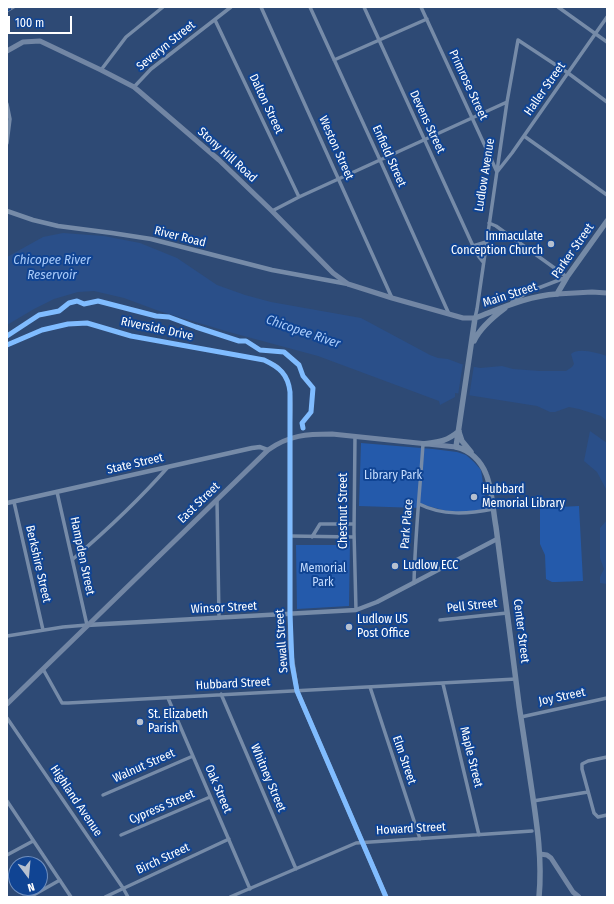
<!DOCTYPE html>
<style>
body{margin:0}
#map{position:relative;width:614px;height:904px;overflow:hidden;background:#2e4a75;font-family:"Fira Sans Condensed",sans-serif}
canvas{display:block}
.frame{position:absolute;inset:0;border:8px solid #fff;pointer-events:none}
.north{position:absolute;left:8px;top:856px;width:40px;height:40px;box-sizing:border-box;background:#104493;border:1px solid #708fbe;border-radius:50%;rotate:164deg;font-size:11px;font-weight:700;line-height:16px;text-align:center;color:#fff}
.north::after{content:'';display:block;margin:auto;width:14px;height:18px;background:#b6c0cf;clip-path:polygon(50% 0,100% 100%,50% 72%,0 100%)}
.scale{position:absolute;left:8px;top:16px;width:64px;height:18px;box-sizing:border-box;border:2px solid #fff;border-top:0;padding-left:5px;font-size:12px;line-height:14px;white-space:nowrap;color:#fff;-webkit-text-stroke:3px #104493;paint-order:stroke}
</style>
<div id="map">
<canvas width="614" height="904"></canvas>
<div class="frame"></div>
<div class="north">N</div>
<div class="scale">100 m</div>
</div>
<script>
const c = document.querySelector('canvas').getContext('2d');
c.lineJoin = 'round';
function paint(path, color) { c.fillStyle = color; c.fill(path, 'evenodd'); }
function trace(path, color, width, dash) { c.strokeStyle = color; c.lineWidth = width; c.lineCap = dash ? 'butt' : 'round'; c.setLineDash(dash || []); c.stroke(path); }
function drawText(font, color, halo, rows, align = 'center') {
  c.font = font + ' "Fira Sans Condensed",sans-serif'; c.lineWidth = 4; c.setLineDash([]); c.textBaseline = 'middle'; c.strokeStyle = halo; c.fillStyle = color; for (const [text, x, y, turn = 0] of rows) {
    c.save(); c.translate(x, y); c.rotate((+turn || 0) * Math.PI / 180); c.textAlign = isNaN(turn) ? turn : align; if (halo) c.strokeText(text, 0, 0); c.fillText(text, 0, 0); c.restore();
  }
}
paint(new Path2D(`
 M361,443L433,449L457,452L466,455L474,462L481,470L487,510L454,513L420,504L419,508L359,506Z
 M579,506L583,581L556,582H552L546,579L545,555L540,544V508Z
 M339,541H350L349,606L297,609L296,545H338Z`), '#245aab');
paint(new Path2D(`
 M63,233L104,236L140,243L177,258L217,285L245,295L271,302L361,318L430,355L438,358L448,359L461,364L480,368L502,366L513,369L540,371H566L572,367L574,364L571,354C578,347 598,353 607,356V421L601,416L579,409L569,407L555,412H550L537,406L455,393V397L440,405L439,401L318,356L229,332L159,311L124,298L94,291L78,292L54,299L34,309L7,325V257L43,237Z
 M590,431L607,443V491L597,472L584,461Z
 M607,520V584L600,583V577L604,569L600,558V528Z`), '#2a4f89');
paint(new Path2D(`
 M463,363L474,365L469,397L458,395Z`), '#2e4a75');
trace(new Path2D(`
 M261,7L392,298
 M310,7L380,160L449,314
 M364,7L473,246L486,242
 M421,7L497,172L512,153L607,17
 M558,7L607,42
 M215,20L299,197
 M334,60L427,19
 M101,70L126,37L163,7
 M134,87L151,69L231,7
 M7,104L10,119L7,143
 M524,136L607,195
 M272,211L299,197L507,102
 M489,223L496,226L567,277
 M473,246L479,257L483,262
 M512,302L528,292L567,277
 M475,318L477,309L507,102L518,40L568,73L607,102
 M7,345L42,330L68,324L87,323L131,336L264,360C268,362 274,364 278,367C297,384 289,415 290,438
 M355,436L354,532L356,610
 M217,500L219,618
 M14,502L43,630
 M419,504C443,516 468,514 493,509
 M290,536L354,537
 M312,537L320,524H354
 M73,559C107,530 139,500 168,467
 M414,583C415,536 420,490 423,444
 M440,620L507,613
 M7,636L63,627L87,625L57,492
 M43,669L62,703H68L516,679
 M443,684L479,835
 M370,687L420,839
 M221,694L296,869
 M168,698L250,889
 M521,717L607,698
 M7,718L123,888L128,897
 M607,757L588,761L582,764V769L594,813L598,817L607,815
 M103,795L193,756
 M7,801L71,897
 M533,801L588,792
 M121,835L210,797
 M7,855L33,841
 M30,897L60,880
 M105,897L229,839
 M230,897L356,843L532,831`), '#768ba8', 3.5);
trace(new Path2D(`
 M7,211L33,220L58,226L112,233L151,239L272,270L348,284
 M290,438V646L297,691L386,897
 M7,503L252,448L260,447L268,450
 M87,625L356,610L377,602L497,539`), '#768ba8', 4.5);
trace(new Path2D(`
 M7,51L23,42L40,41L101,70L134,87L140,92L219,160L272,211L333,273L348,284L392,298L463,318H475
 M557,294L592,292L607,293
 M7,704L268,450C289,435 307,434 332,434L456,447
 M540,854L547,855L551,858L573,892L579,897`), '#7286a4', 5);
trace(new Path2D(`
 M474,341C480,328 493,317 505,308
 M459,432L462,441L471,452
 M423,444C438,442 446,442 459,431
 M539,897C543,854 535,813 529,771C522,728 516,685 511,642C506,603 501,565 496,527C493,511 492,488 486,474C481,461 470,450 456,447L475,318C502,308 527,296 557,294L567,277L607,221`), '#758aa6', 5.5);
const rail = new Path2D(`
 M7,11L14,7`);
trace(rail, '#798ba7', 3);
trace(rail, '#104493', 1.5, [4.5]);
trace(new Path2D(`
 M7,336L39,315L59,311L69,303L77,301L84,304L98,301L156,316L169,317L196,327L239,341H246L260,350L284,352L299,365L303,376L313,388L311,412L302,423L303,428
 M7,345L42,330L68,324L87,323L131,336L264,360C279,367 288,374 290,392V614L292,664L297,691L386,897`), '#80bcff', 5);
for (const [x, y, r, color] of [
 [551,244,4,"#b6c0cf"],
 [474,497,4,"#b6c0cf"],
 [395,566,4,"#b6c0cf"],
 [349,627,4,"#b6c0cf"],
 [140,722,4,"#b6c0cf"]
]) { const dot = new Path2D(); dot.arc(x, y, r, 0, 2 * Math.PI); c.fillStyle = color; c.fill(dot); trace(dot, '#104493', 1.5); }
drawText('12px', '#fff', '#104493', [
 ["Severyn Street",166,46,-39],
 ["Primrose Street",468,85,65],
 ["Haller Street",545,89,-55],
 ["Dalton Street",266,104,65],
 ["Devens Street",427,122,65],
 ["Weston Street",336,148,66],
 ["Stony Hill Road",227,155,42],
 ["Enfield Street",389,156,66],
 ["Ludlow Avenue",485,175,-81],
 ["River Road",180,237,14],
 ["Parker Street",573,251,-55],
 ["Main Street",510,295,-18],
 ["Riverside Drive",157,329,12],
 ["State Street",135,464,-13],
 ["East Street",199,503,-44],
 ["Chestnut Street",344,511,-90],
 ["Park Place",407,524,-85],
 ["Hampden Street",82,556,78],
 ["Berkshire Street",38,564,77],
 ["Pell Street",472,606,-6],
 ["Winsor Street",224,608,-3],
 ["Center Street",521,631,83],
 ["Sewall Street",282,641,-94],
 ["Hubbard Street",233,684,-3],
 ["Joy Street",562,697,-12],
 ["Maple Street",471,757,76],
 ["Elm Street",404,760,71],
 ["Walnut Street",144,766,-24],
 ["Whitney Street",268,778,67],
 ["Oak Street",218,789,67],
 ["Highland Avenue",76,801,56],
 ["Cypress Street",162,807,-23],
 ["Howard Street",411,829,-3],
 ["Birch Street",163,859,-25]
]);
drawText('12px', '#fff', '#104493', [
 ["Immaculate",543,237,"right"],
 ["Conception Church",543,251,"right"],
 ["Hubbard",482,490],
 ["Memorial Library",482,504],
 ["Ludlow ECC",403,566],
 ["Ludlow US",357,620],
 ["Post Office",357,634],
 ["St. Elizabeth",148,715],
 ["Parish",148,729]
], 'left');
drawText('12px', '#c5dcfe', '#104493', [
 ["Library Park",393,476],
 ["Memorial",323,569],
 ["Park",323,583]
]);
drawText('italic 13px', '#a9cbfa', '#104493', [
 ["Chicopee River",52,260],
 ["Reservoir",52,275],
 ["Chicopee River",303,332,19]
]);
</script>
